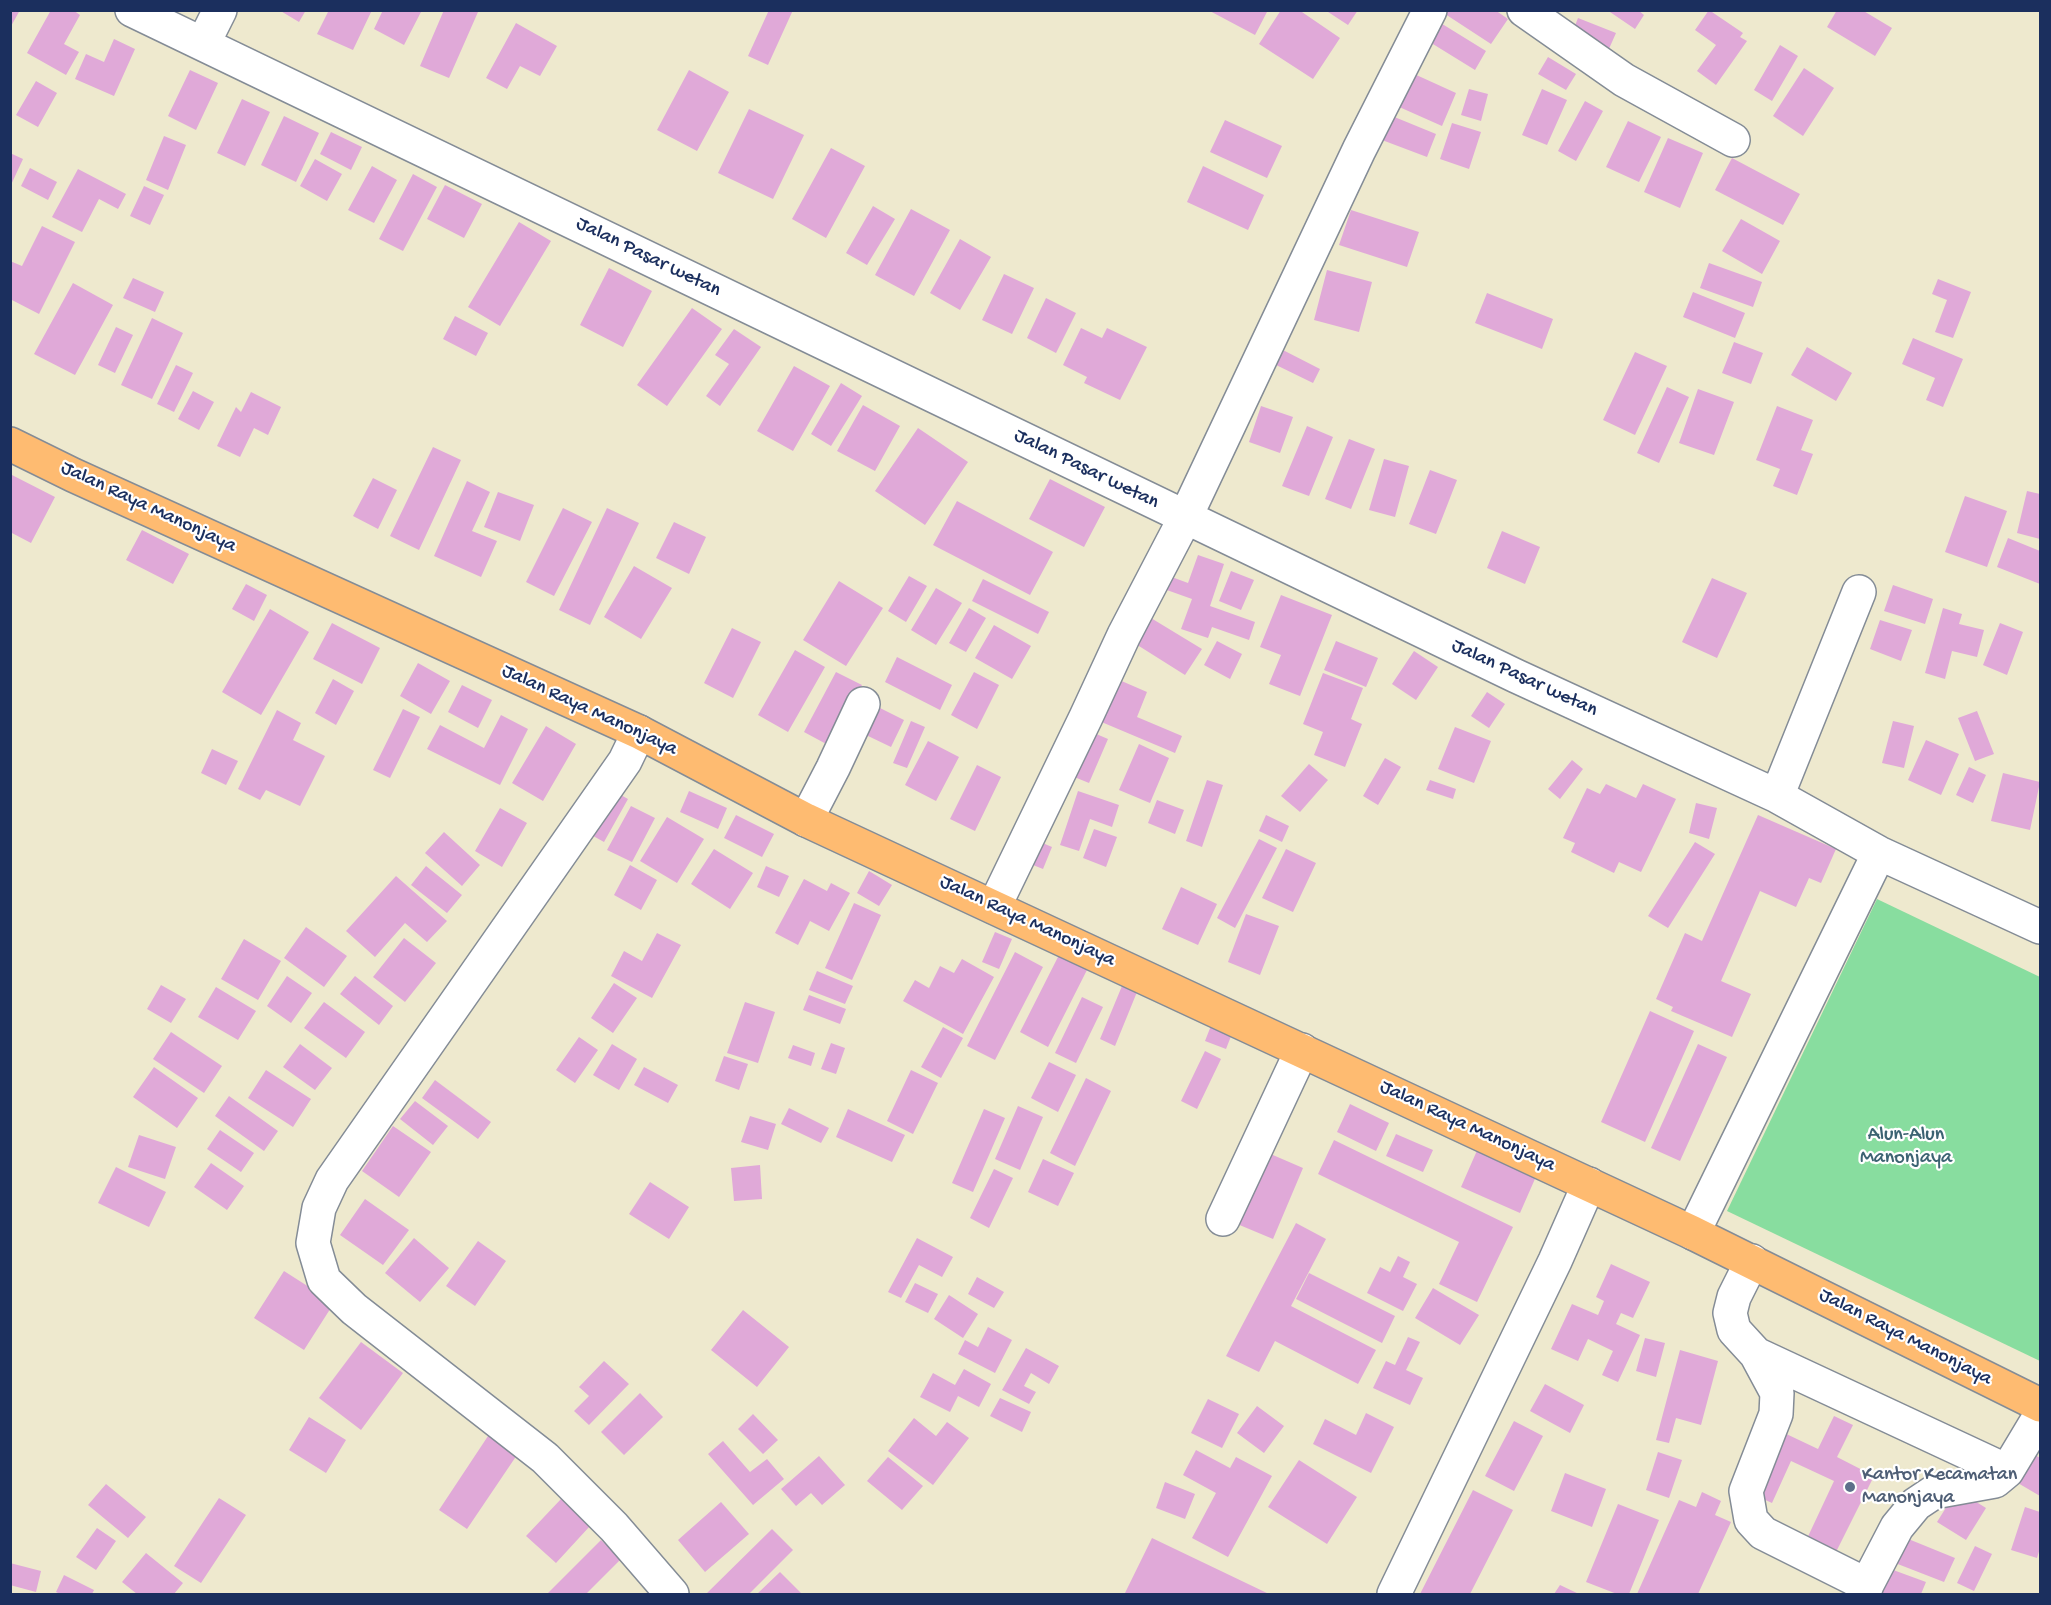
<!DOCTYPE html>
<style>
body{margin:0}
#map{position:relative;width:2051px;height:1605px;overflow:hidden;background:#eee9ce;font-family:"Gochi Hand",sans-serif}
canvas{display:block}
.frame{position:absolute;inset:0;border:12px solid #1b2f5e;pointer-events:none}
</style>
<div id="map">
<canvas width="2051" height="1605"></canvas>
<div class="frame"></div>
</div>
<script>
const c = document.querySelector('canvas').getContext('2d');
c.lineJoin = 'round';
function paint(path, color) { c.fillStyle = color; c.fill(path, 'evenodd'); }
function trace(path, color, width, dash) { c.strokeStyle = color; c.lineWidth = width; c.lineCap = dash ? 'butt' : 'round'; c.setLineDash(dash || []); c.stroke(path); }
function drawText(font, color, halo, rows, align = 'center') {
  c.font = font + ' "Gochi Hand",sans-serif'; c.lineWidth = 4.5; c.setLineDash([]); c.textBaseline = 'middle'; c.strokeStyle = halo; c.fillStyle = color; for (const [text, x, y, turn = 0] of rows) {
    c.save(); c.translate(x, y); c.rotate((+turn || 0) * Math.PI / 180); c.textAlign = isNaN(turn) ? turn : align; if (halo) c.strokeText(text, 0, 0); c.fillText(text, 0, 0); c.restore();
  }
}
paint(new Path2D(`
 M1877,899L2040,977V1361L1727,1211Z`), '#88dd9f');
paint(new Path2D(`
 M10,10H20L10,28Z
 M51,10H73L80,15L64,44L79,52L66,75L27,53Z
 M279,10H306L299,22Z
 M329,10H372L353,50L317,34Z
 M383,10H422L404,45L374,29Z
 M444,10L478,12L449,78L420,66Z
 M769,10H793L768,65L748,56Z
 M1208,10H1268L1255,35Z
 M1281,10H1299L1340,38L1313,79L1259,44Z
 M1325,10H1358L1348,25Z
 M1439,10H1495L1508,19L1491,44Z
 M1611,10H1638L1644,15L1635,29L1610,12Z
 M1709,10L1743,33L1740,37L1747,41L1716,85L1697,71L1716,45L1695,30Z
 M1837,10H1862L1892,28L1875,56L1827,27Z
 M1578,18L1616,33L1608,51L1571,36Z
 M1439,22L1486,51L1475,70L1428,41Z
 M516,23L557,46L540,76L520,66L507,89L486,78Z
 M114,39L135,49L114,96L75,79L86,54L104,62Z
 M1780,45L1798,56L1772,101L1754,90Z
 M1548,57L1576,74L1566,90L1538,74Z
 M1804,68L1834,88L1803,136L1773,116Z
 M190,70L218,83L196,130L168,116Z
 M689,70L729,92L697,151L657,130Z
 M1412,73L1456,93L1442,126L1397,106Z
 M36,81L57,93L38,127L16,115Z
 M1469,89L1488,94L1481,121L1461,115Z
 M1542,89L1567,100L1547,145L1522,135Z
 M242,99L270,112L245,166L217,153Z
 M1585,101L1603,111L1576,161L1558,151Z
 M749,109L804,135L773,199L718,173Z
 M284,116L319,133L296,182L261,165Z
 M1392,116L1436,134L1427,157L1382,140Z
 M1225,120L1282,146L1267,178L1210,152Z
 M1628,121L1661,137L1639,182L1606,167Z
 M1452,123L1481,132L1469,169L1440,159Z
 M331,132L362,147L351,170L320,154Z
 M164,136L186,145L168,190L146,180Z
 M1668,138L1703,153L1680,208L1644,192Z
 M831,148L865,166L826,238L792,219Z
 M10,153L23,159L10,187Z
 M1732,158L1800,194L1783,225L1715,190Z
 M315,159L342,174L327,201L300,186Z
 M372,166L397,180L374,223L348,210Z
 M1203,166L1264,195L1248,230L1187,202Z
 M30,168L57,182L48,200L21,186Z
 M78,169L126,194L118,209L99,199L82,232L52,217Z
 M413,174L437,187L403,251L379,239Z
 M445,185L482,204L464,238L427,219Z
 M144,186L164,195L150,225L130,216Z
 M873,206L895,219L867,265L846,253Z
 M911,209L950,230L914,296L875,275Z
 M1351,210L1419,232L1407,267L1339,245Z
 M1741,219L1780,241L1762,274L1722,251Z
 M519,222L551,241L500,326L468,307Z
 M42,226L75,242L39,314L10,299V261L22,266Z
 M960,239L991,257L960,310L930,293Z
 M1709,263L1762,282L1753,307L1700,288Z
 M609,268L652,291L623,347L580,325Z
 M1327,270L1372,282L1359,332L1314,320Z
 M1004,274L1034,288L1012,334L982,320Z
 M133,278L164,292L155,312L123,298Z
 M1938,279L1971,292L1953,338L1935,332L1947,300L1932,294Z
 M73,283L113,305L75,375L34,354Z
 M1693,292L1745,313L1735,338L1683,317Z
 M1487,293L1553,319L1542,349L1475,323Z
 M1046,298L1076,313L1056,353L1027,338Z
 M692,308L722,329L667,406L637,385Z
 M455,316L488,333L476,356L443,339Z
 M152,318L183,333L152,399L121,385Z
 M116,327L133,335L115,373L98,365Z
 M1081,328L1102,338L1107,328L1147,347L1120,400L1084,383L1087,377L1063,365Z
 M734,329L761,347L720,406L706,396L729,364L715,355Z
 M1913,338L1963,359L1943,407L1926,400L1935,378L1902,364Z
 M1734,342L1763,353L1751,384L1722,373Z
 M1807,347L1852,373L1836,401L1791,375Z
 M1279,348L1320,369L1313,383L1272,363Z
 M1635,352L1667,366L1635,435L1603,420Z
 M176,365L193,373L174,412L157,404Z
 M794,366L830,386L793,451L757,431Z
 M841,383L862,396L831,446L811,434Z
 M1667,387L1689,397L1659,463L1637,453Z
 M1698,389L1734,402L1714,455L1679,443Z
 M193,391L214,402L199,430L178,419Z
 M251,392L281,407L268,435L254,428L240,457L217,446L236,407L241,412Z
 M863,405L900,426L875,471L837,451Z
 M1261,406L1293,417L1280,453L1249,442Z
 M1777,406L1813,420L1801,450L1813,454L1797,495L1773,486L1780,469L1756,460Z
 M1307,426L1333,437L1309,496L1282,486Z
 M918,428L968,462L925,525L875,491Z
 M1349,439L1375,449L1351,509L1325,499Z
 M433,447L461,460L419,550L390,536Z
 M1384,459L1409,466L1395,517L1369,510Z
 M1430,470L1457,480L1436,534L1409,524Z
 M10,474L55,497L31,543L10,532Z
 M373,478L397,490L378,529L353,516Z
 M1050,479L1105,507L1084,547L1029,519Z
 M467,481L490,492L472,531L497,541L481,577L434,556Z
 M2027,491L2040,494V539L2017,533Z
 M498,492L534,505L520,541L484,527Z
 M1965,496L2007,511L1987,567L1945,552Z
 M957,501L1053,552L1030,595L933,545Z
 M563,508L592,522L554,596L526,582Z
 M607,508L639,523L590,625L559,610Z
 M674,522L706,537L689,574L656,558Z
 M142,530L189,554L173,584L126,560Z
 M1502,531L1540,547L1525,584L1487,568Z
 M2008,538L2040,551V584L1997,567Z
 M1198,555L1224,564L1210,606L1255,622L1249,640L1212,627L1208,638L1181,629L1192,599L1164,589L1169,576L1188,583Z
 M634,566L672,588L641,639L604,617Z
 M1231,571L1254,580L1241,610L1219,601Z
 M909,576L927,586L906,622L888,611Z
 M1712,578L1747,593L1717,658L1682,642Z
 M983,579L1049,612L1038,634L972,601Z
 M839,581L883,608L846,666L803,640Z
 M246,584L267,595L254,621L232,609Z
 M1893,585L1933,599L1925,624L1884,611Z
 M936,588L962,603L936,645L911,630Z
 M1281,595L1332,615L1300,696L1269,684L1281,655L1260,647Z
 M969,608L986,618L966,652L949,643Z
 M1943,608L1962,614L1959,624L1984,630L1977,657L1952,651L1945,679L1925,673Z
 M270,609L309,632L261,715L222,692Z
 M1146,615L1202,649L1185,675L1131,641Z
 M1880,620L1912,630L1901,661L1870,649Z
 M332,623L380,648L362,684L313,659Z
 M2000,623L2023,632L2007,675L1983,665Z
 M994,625L1031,646L1012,679L975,658Z
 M732,628L761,642L733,698L704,683Z
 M1217,641L1242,654L1230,679L1204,665Z
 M1336,641L1378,658L1366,687L1324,670Z
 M795,650L825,667L788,732L758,715Z
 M1414,651L1438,667L1416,700L1392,684Z
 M897,657L952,685L940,710L885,682Z
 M418,663L450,681L431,714L400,696Z
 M836,672L862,685L830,746L804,732Z
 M974,672L999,685L977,729L951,715Z
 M1323,673L1363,688L1351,719L1362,724L1345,767L1314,755L1323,732L1303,724Z
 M1110,676L1147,692L1137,717L1182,736L1175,753L1092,718Z
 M333,679L354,691L336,725L315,713Z
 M462,685L492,700L478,728L448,712Z
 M1487,692L1505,704L1489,728L1471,716Z
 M880,708L904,720L891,747L866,735Z
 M403,709L420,717L390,778L373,770Z
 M277,710L301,723L293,740L325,756L300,806L266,790L260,800L238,789Z
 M1977,711L1994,754L1975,761L1958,718Z
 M501,715L528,729L500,785L427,749L440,725L484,748Z
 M911,721L925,727L907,768L893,763Z
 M1893,721L1914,726L1904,768L1882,763Z
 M546,726L576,744L543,801L512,783Z
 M1455,727L1491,741L1474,783L1438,769Z
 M1087,730L1108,739L1089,783L1067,774Z
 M1926,740L1959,754L1941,795L1908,780Z
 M928,741L959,757L936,801L905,785Z
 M1139,744L1169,758L1150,803L1119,790Z
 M212,749L238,761L226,785L201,773Z
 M1385,758L1401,767L1378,805L1363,796Z
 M1572,760L1583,769L1560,799L1548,789Z
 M1309,764L1328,780L1300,812L1281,796Z
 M977,765L1001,777L975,831L950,819Z
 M1969,767L1986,775L1973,803L1956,795Z
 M2003,773L2040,782L2030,830L1991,821Z
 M1207,780L1223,785L1202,847L1186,841Z
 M1430,780L1456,789L1453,799L1426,790Z
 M1606,784L1636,798L1643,784L1676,799L1641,872L1619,862L1614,873L1571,852L1575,843L1563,838L1587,788L1600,794Z
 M610,789L628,799L604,842L586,832Z
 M689,791L727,808L718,829L680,812Z
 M1078,791L1119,805L1112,827L1090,819L1079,851L1060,845Z
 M1157,800L1184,810L1175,834L1148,823Z
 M1696,803L1717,808L1709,839L1689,833Z
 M631,806L655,818L632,862L607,850Z
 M500,808L527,823L502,867L475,851Z
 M736,815L774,834L762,857L724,838Z
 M1266,815L1289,826L1282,842L1259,831Z
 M1758,815L1836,849L1821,883L1809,878L1796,907L1760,891L1721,981L1751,994L1732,1037L1671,1011L1673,1007L1656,999L1685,933L1702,941Z
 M667,817L704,839L677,883L640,861Z
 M1094,829L1117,837L1106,867L1083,858Z
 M444,832L480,865L462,886L425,853Z
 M1033,839L1052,847L1043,869L1023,861Z
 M1259,839L1277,848L1235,928L1217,918Z
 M1695,842L1715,854L1668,928L1648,916Z
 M714,849L753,873L730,909L691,884Z
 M1286,849L1316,863L1293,912L1262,898Z
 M630,865L657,880L641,910L614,895Z
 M426,866L462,895L447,913L411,885Z
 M766,866L789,876L779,897L757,887Z
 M869,871L892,885L879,906L857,893Z
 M396,876L447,921L427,942L405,923L375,957L346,931Z
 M804,879L827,891L831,883L850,893L829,931L810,921L798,945L775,933Z
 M1181,887L1217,904L1198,945L1162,929Z
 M854,903L881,915L852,980L825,968Z
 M1246,914L1279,926L1260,975L1228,962Z
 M306,927L347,956L324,987L284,958Z
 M995,932L1012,939L999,969L982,962Z
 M657,933L681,945L652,998L611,976L624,951L642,961Z
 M404,938L436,963L405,1002L373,977Z
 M244,939L281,961L258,1000L221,979Z
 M1015,952L1043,967L995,1060L967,1046Z
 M1060,953L1088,968L1048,1047L1020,1032Z
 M962,959L994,977L963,1034L903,1001L915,980L929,988L940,966L954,973Z
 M817,971L853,986L845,1004L809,990Z
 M287,976L312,993L291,1023L267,1006Z
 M355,976L393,1006L379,1025L340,994Z
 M614,983L637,998L613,1033L591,1018Z
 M161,985L186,999L171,1023L147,1009Z
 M1122,986L1137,992L1115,1046L1100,1039Z
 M216,987L256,1011L238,1040L198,1017Z
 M809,995L846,1009L840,1024L803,1010Z
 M1082,997L1103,1007L1076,1063L1055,1053Z
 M324,1002L365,1032L346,1058L304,1028Z
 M745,1002L775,1012L758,1063L727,1053Z
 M1650,1011L1694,1031L1645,1142L1601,1122Z
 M1214,1018L1235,1026L1226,1049L1205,1041Z
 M943,1027L963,1038L941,1078L921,1067Z
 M171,1032L222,1066L204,1093L153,1059Z
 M579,1037L598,1050L575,1083L556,1070Z
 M831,1043L845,1048L836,1074L821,1069Z
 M300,1044L332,1068L315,1090L283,1067Z
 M612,1044L637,1059L619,1090L593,1075Z
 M1698,1044L1727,1057L1680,1161L1651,1148Z
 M793,1045L815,1053L811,1066L788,1058Z
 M1205,1051L1221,1059L1197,1109L1181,1101Z
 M724,1056L748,1064L739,1090L715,1081Z
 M1049,1062L1076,1075L1058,1112L1031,1098Z
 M154,1067L198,1098L177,1128L133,1097Z
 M644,1067L678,1085L668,1103L634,1085Z
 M266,1070L311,1099L293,1127L248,1098Z
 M911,1070L938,1083L913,1134L887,1121Z
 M1086,1078L1111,1091L1075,1166L1050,1153Z
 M435,1080L491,1122L478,1139L422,1098Z
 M229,1096L278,1131L264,1151L215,1116Z
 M415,1101L448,1126L433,1145L400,1119Z
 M1350,1104L1389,1123L1376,1151L1337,1132Z
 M1018,1106L1043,1117L1020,1170L995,1159Z
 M789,1108L829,1128L821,1143L781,1124Z
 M848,1109L905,1135L892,1162L836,1137Z
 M984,1109L1005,1118L973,1192L952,1183Z
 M750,1116L776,1124L768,1150L741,1142Z
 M393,1126L431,1152L399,1197L362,1171Z
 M220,1130L254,1153L241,1172L207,1149Z
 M1396,1134L1433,1150L1423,1172L1386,1156Z
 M139,1135L176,1147L165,1179L128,1167Z
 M1334,1140L1513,1227L1477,1302L1439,1284L1459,1242L1318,1174Z
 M1479,1146L1538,1172L1520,1213L1461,1187Z
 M1259,1149L1303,1168L1273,1239L1230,1221Z
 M1043,1159L1074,1173L1058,1206L1028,1192Z
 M211,1163L244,1186L227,1210L194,1187Z
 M760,1165L762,1199L734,1201L731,1168Z
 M116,1167L166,1192L149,1227L98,1203Z
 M994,1169L1013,1178L989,1228L970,1218Z
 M650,1182L689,1207L669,1239L629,1214Z
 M365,1199L409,1230L383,1265L340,1235Z
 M1296,1223L1326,1239L1291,1306L1376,1350L1358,1384L1275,1341L1259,1372L1226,1356Z
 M414,1238L449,1268L420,1302L385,1273Z
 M917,1238L953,1257L942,1277L919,1265L901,1298L888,1292Z
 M478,1241L506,1261L475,1306L446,1286Z
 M1398,1256L1410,1262L1403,1277L1417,1284L1403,1311L1367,1293L1380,1267L1390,1272Z
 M1611,1264L1650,1282L1633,1318L1621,1313L1616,1324L1640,1335L1618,1382L1602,1375L1613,1351L1588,1339L1578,1361L1551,1349L1572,1304L1598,1315L1604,1301L1596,1297Z
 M284,1271L334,1303L304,1350L254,1318Z
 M1309,1273L1395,1316L1382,1343L1296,1299Z
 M977,1277L1004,1292L994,1308L968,1294Z
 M915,1283L938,1294L928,1313L905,1302Z
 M1433,1288L1479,1315L1460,1345L1415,1318Z
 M949,1295L978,1314L963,1338L934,1319Z
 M743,1310L789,1347L757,1387L711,1350Z
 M988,1327L1012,1340L995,1373L958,1354L965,1340L978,1347Z
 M1408,1337L1420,1342L1406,1370L1423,1378L1410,1405L1373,1388L1386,1361L1395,1365Z
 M1645,1338L1665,1343L1656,1377L1636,1371Z
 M361,1342L403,1373L361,1430L319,1398Z
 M1026,1348L1059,1366L1049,1384L1031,1373L1024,1386L1036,1392L1029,1404L1002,1390Z
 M1680,1350L1718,1361L1701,1425L1676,1418L1669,1443L1656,1440Z
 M604,1361L629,1384L589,1425L574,1411L589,1396L579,1387Z
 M964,1369L991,1384L979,1407L958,1396L950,1412L920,1397L933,1373L955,1385Z
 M1545,1384L1584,1405L1570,1433L1530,1411Z
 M640,1393L663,1417L624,1455L601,1432Z
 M1000,1398L1031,1412L1022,1432L990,1416Z
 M1208,1399L1239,1414L1222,1448L1191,1433Z
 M1257,1406L1284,1426L1264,1453L1237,1433Z
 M1366,1413L1394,1427L1371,1473L1313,1444L1325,1419L1356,1435Z
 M753,1414L778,1440L763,1454L738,1429Z
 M1834,1416L1853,1425L1837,1457L1874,1476L1833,1558L1804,1545L1834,1481L1791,1461L1772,1503L1750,1493L1780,1431L1818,1449Z
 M309,1417L346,1440L326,1473L289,1450Z
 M914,1418L936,1436L947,1422L969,1438L933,1485L888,1451Z
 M1514,1421L1543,1436L1514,1491L1485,1476Z
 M490,1433L519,1452L467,1529L439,1510Z
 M723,1441L750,1472L767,1459L784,1479L753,1505L708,1454Z
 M2024,1448L2040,1458V1496L2006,1476Z
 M1196,1450L1230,1468L1236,1457L1272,1476L1228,1557L1192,1538L1216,1493L1183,1475Z
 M1658,1452L1682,1460L1669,1498L1646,1490Z
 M819,1456L845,1485L822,1505L811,1493L796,1506L781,1489Z
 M888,1457L923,1486L902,1510L867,1481Z
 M1299,1460L1357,1497L1327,1544L1268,1507Z
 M1565,1473L1606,1489L1592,1527L1551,1511Z
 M1165,1482L1195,1494L1185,1519L1156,1508Z
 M106,1484L146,1517L128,1538L88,1505Z
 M1473,1490L1513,1510L1470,1594H1420Z
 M1957,1490L1986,1508L1966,1540L1937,1522Z
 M1702,1492L1721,1501L1715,1515L1731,1522L1698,1594H1637L1679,1500L1696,1507Z
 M219,1498L246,1515L201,1583L174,1566Z
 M561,1499L590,1526L556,1563L526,1536Z
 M721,1502L749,1534L705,1572L678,1540Z
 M1618,1504L1659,1520L1629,1594H1617L1586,1582Z
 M2025,1507L2040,1512V1548L2037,1558L2011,1550Z
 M97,1528L116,1541L96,1570L76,1557Z
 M772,1529L793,1550L749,1594H706Z
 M1901,1536L1955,1558L1944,1582L1890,1561Z
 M1152,1538L1269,1594H1128L1125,1593Z
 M601,1540L621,1559L586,1594H547Z
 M1975,1546L1992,1554L1974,1591L1957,1583Z
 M146,1553L183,1583L174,1594H137L122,1582Z
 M10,1563L41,1571L36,1592L10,1585Z
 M1885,1567L1926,1582L1921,1594H1878Z
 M780,1572L802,1594H757Z
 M64,1575L94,1590L92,1594H60L56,1592Z
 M1560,1585L1579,1594H1554Z`), '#e0a9d8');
const minor = new Path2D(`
 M132,10L1516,676L1777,796L1879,853L2040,927
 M1524,10L1624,80L1733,140
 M203,44L220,10
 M639,732L625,761L332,1180L319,1208L313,1243L324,1280L354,1309L545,1458L614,1527L672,1594
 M1777,796L1859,592
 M806,820L833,768L863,704
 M994,907L1086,717L1124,635L1185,518L1359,150L1430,10
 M1223,1219L1302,1050
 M1693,1233L1879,853
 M1752,1261L1734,1297L1730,1313L1734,1330L1756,1354L1777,1393L1776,1414L1746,1491L1751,1520L1763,1533L1867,1585
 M1756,1354L2007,1471
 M1394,1594L1555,1261L1589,1184
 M1862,1594L1897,1527L1916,1504L1934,1492L1995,1481L2007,1471L2040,1416`);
const major = new Path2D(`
 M10,444L73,475L639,732L806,820L1693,1233L2040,1405`);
trace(minor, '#848c96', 36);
trace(major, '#848c96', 36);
trace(minor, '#fff', 33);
trace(major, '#febb71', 33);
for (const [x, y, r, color] of [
 [1850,1487,6,"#5c6f8a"]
]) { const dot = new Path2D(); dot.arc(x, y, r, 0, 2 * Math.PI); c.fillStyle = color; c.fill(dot); trace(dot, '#fff', 2); }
drawText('20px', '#1b2f5e', '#fff', [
 ["Jalan Pasar wetan",648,258,26],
 ["Jalan Pasar wetan",1086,470,26],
 ["Jalan Raya Manonjaya",148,508,25],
 ["Jalan Pasar wetan",1524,679,25],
 ["Jalan Raya Manonjaya",589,711,25],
 ["Jalan Raya Manonjaya",1027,922,25],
 ["Jalan Raya Manonjaya",1467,1127,25],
 ["Jalan Raya Manonjaya",1905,1338,27]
]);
drawText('20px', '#3c6372', '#fff', [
 ["Alun-Alun",1906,1136],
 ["Manonjaya",1906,1159]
]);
drawText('20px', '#4e5e75', '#fff', [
 ["Kantor Kecamatan",1862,1476],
 ["Manonjaya",1862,1499]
], 'left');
</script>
